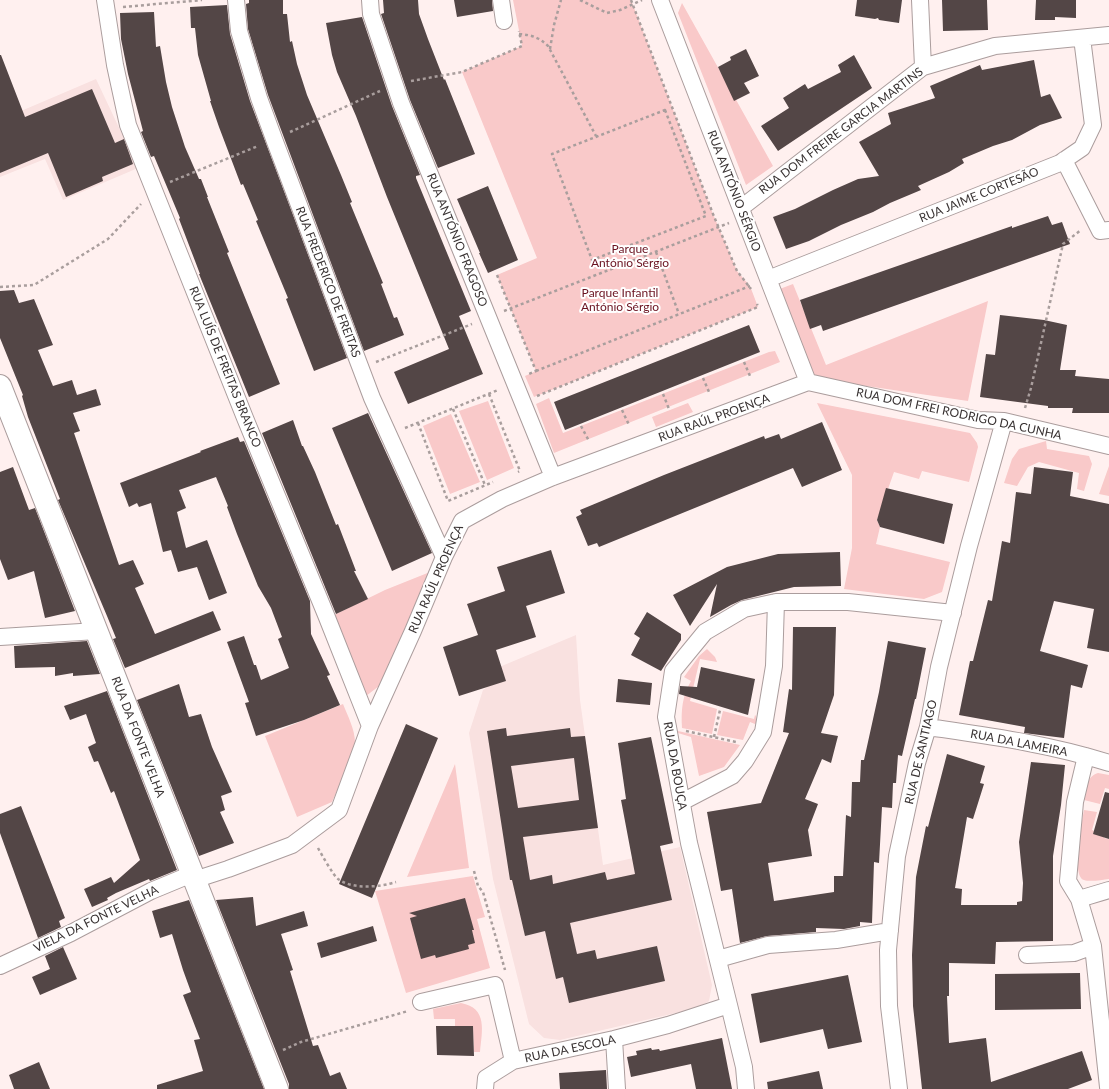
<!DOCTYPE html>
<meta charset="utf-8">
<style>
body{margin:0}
canvas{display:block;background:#fff0ef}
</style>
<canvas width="1109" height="1089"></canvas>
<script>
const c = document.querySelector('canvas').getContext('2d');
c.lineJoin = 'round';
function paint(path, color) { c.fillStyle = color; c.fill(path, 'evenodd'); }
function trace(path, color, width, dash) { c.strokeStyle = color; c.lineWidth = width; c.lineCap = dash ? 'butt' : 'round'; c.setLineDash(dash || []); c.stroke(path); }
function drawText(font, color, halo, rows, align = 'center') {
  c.font = font + ' Lato,sans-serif'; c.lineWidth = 4; c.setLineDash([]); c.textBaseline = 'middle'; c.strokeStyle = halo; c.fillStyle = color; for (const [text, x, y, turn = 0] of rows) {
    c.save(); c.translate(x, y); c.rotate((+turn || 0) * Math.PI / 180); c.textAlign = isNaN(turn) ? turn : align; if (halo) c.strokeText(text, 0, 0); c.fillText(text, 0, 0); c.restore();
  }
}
paint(new Path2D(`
 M96,79L138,168L63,200L45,159L0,177V120Z
 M576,635L580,700L603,865L680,847L712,985L709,1001L697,1008L560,1040L544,1038L529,1024L493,879L469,733L483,690L500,678L497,668Z`), '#f9e1e0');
paint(new Path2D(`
 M513,0H631L713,214L737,271L750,286L758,307L534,397L525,376L536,371L497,275L537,258L462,72L522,46Z
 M682,3L773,166L746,185L678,13Z
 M793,284L826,365L988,301L968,401L812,378L777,290Z
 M775,351L780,362L554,453L536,404L549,398L563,433L769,352Z
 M488,401L514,468L487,480L459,411Z
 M688,403L693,412L656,427L652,417Z
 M817,403L970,433L977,443L978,447L969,482L922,471L919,479L894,472L877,520L880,527L876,544L950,562L942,592L924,599L844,589L852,548V475Z
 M451,414L480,482L450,494L423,426Z
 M1046,441L1047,449L1089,456L1092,464L1084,491L1077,489L1079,473L1039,462L1028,467L1017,486L1004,483L1012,459L1019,449Z
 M1109,466V496L1099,494Z
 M430,572L387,680L366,696L334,615L385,590Z
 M707,649L715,657L717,662L700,659L690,701L717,709L712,734L682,728C681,711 682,696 691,681L684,677L699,656Z
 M343,704C348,717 355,729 355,743C356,754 337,790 332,802L297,817L265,736Z
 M723,711L754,719L755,715L756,716V723L755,724L750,722L743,740L717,735Z
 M678,731L740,745L724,767L699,776L691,737L678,733Z
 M455,764L469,868L407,877Z
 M1098,773L1109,775V789L1105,788L1100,804L1084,800C1086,789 1086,777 1098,773Z
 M1084,810L1097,812L1092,830L1105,835L1104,838L1109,839V879C1102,880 1090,882 1084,880C1071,876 1082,821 1084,810Z
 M473,876L485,917L477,919L490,968L406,993L375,891Z
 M461,1003C488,1008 482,1031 480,1052H474L473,1026H455V1019H434L433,1009Z`), '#f9c9c9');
paint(new Path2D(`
 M249,0H283V14H287L290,42L292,41L297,64L307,95L341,175L352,202L350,203L383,283L381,284L394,318L397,317L404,335L364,351L268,95L248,29L246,4L249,3Z
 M383,0H418L419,14L428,39L444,80L445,79L475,154L438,168L410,100L381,14L384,13Z
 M454,0H492L493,11L457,17Z
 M857,0H902L899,23L879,20L878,18L875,19L855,16Z
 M942,0H987L988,30L943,31Z
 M1036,0H1076V18L1055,17V20H1035Z
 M227,5L230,34L250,101L347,358L314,371L286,299L288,298L256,221L258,220L243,184L241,185L219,127L210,101H211L198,55L195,28H191L190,7Z
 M154,12L156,47L160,46L166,82L172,107L185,147L199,179H201L208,197H207L229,252L227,253L280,384L249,397L199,274H200L179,219L180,218L154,156L151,157L141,132L143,131L128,74L121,39L120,13Z
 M362,17L392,106L420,175L416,176V178L471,311L459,316L483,374L408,404L394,372L449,349L387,197L356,116L337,72L332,55L326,23Z
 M746,49L759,76L744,83L750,93L734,101L718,67L731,60L730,57Z
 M0,55H1L25,117L92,89L115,143L124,139L133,164L102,177L103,181L66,197L48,153L0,173Z
 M854,55L872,88L778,151L761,126L789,108L783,98L805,84L808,89L841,72L838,65Z
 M1034,60L1041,97L1050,94L1062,118L1040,125L1012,140L993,146L962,159L964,163L949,172L918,186L921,190L890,203L873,212L841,225L809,241L786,249L773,217L795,209L833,190L858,179L879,176L859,142L891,124L888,113L935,98L930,86L980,65L982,70Z
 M488,186L518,260L488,273L479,253H480L457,199Z
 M1048,216L1052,225L1062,222L1070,244L823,331L821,325L810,329L800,300L1012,226V228Z
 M14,290L19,303L34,299L53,345L38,350L53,386L72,380L77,395L96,389L101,405L73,413L80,431L74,433L119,565L133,560L144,584L135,588L155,634L213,611L221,630L125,668L113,639L116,638L107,616L58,500L60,499L28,417L22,396L23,395L0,338V291Z
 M1000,315L1044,320L1067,325L1060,370H1076L1075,376L1109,379V413H1072L1073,408H1048V406L980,397L986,354L995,355Z
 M749,325L760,352L565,430L554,402Z
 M368,413L432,553L392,571L332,428Z
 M293,420L302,446H303L315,472L336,525L338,524L356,571H354L368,599L336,614L262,433Z
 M822,422L842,470L802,487L793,468L599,547L597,543L588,546L576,517L582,514L580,510L664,475L764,436L765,439L779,434L781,439Z
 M238,437L240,442L244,441L310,601L311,634L330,675L327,676L340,705L304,720L256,736L245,703L249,702L227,642L244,636L254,665H256L261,680L289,668L278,639L282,637L271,608L258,586L237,534L227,507L228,506L216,477L179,490L186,508L177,512L186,548L207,540L227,593L209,600L197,567L178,572L171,550L163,552L151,503L139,507L137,503L129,507L120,483L201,452L200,451Z
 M13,467L29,510L35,508L75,611L45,618L34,571L8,580L0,559V472Z
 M1034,467L1073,472L1070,496L1109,504V652L1087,648L1094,609L1054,601L1040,651L1088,665L1082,688L1071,685L1064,738L1024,733L1025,727L959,715L970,661H973L988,600L992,601L1002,541L1010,543L1016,492L1031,494Z
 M886,488L953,504L944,544L880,527L877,520Z
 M551,550L565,593L526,606L536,637L496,650L506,681L459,696L443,647L478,635L467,604L505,591L497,567Z
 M840,552L841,586L794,587L742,600L731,605L710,617L717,584L690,626L673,595L727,567L778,554Z
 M647,612L681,634V640L661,671L631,655L640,638L634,634Z
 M793,627H836L834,695L821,733L838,736L831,763L822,759L805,799L818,804L808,830L812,856L768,863L774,901L834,892V876H843L846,815L851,817L852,782H860L861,760H864L879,692L888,641L926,648L916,699H915L902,756L898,755L896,783H893L892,808L882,807L879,863L874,862L872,923L860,922V926L844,929L816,928V932L767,936L740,943L732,889L721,891L707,812L761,803L789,733L783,732L789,689L792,690Z
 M87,641L100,674L73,676V673L55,676V667L15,668L14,646Z
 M701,667L755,679L748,715L679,694L680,686L697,687Z
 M618,679L652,683L650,705L616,702Z
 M179,684L189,717L201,714L212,747L232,792L221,796L225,810L220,812L234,843L199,856L137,700Z
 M107,691L177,870L150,881L149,879L116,893L107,898L108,900L92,907L84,889L111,877L114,883L140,860L114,791L111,793L98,761L94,762L88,747L96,743L86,714L70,720L64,706Z
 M406,724L438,738L372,898L339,884Z
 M506,728L507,736L570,728L571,737L585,736L598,828L523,837L530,880L552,875L553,884L605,872L607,880L635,874L621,800L626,799L618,743L651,737L673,843L660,846L672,900L570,923L577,954L595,950L597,959L657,946L665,981L569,1003L563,977L556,979L545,931L525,936L512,880H510L487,731ZM574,758L579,800L518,808L511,766Z
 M947,754L985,766L980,783L984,784L973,819L967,817L955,888L962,889L961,905H1017V902L1022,901L1023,883L1019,842L1031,762L1065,765L1061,805L1053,856V941L996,942L995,964L949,963V996H947L949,1043L986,1038L991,1082L1082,1051L1092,1080L1068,1089H922L913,1006L912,955L916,877L926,826L928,827Z
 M1105,792L1109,793V839L1093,834Z
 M21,806L65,918L59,921L61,927L38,938L0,833V814Z
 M253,897L256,926L304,911L308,926L281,934L293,970L290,971L313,1046L318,1045L330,1076L340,1072L347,1089H289V1084L216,900Z
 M465,898L474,930H472L475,943L468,945L469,949L436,958L435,955L421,959L410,918L417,916L409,913Z
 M189,900L264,1089H157V1085L203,1071L194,1040L200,1039L183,995L191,992L183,970L172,934L160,938L152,911Z
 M373,926L377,941L321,958L317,943Z
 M63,947L77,979L40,995L32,977L50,969L45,956Z
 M1080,973L1081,1009L995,1010V974Z
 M848,975L862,1042L828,1049L823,1029L760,1043L751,994Z
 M436,1026H473L474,1056L437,1055Z
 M722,1038L732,1089H696L691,1064L631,1077L627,1057L637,1055L636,1051L651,1048L652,1050L659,1049L660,1051Z
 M39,1062L50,1089H14L9,1075Z
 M606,1070L607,1089H560L559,1073Z
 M819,1071L823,1089H768L767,1082Z`), '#534646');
const street = new Path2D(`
 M105,0L115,65L128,125L245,418L326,615L370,726
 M236,0L239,31L259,98L274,139L372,398L444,557
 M370,0L371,14L401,103L553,477
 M501,0L504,21
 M660,0L808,382
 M920,0L923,67
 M1064,160L1100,231L1109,230
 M741,208L923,67L995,46L1109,35
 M768,279L1060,163L1082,148L1093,125L1082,38
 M808,382L978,420L1004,421L1109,446
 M0,637L97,631
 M928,727C989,736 1050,744 1109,763
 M1086,756L1075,802L1068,881L1079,899L1093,946L1108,1087
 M682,802L732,776L745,761L763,732L774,666L776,602
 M194,880L228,869L292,845L339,810L370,726L413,631L444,557L462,521L502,499L553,477L808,382
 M1079,899L1109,890
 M1027,955L1074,953L1093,946
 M718,959L768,945L836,940L890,931
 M0,966L71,933L151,891L192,874
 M421,1002L495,985L513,1061
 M614,1039L617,1089
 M485,1089L486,1078L513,1061L614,1039L668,1025L729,1005
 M746,1089L744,1067L729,1005L689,843L668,727L666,717L673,671L705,632L744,609L776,602H848L953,613
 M899,1089L889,1006L888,950L897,856L917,763L928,727L939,667L969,546L1004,421`);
const secondary = new Path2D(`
 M0,386L277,1089`);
trace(street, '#ab9d9d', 18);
trace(secondary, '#ab9d9d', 24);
trace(new Path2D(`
 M580,0L607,13L620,10L642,0
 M631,0L713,214L737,271L751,289
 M123,7L202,0
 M519,34C531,35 539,37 548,46L596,136
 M550,49L554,25L561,0
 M411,81L462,72L522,46L519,31
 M665,110L706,216L592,260L552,154Z
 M290,132L380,91
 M170,182L258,146
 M656,252L679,314
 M497,275L536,371L529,374
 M0,287L34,285L108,239L141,204
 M504,311L729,223
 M376,362L472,324
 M744,362L750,376
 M536,371L750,286
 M703,378L709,392
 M489,394L520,471L518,472
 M663,394L669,409
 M537,396L748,311L758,307L757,304
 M1025,408L1031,388L1063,244L1081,230
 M453,409L485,485
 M622,410L629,425
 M418,423L448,501L493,482
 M581,426L589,441
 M405,428L498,390
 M686,731L736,742
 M714,737L720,710
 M318,848C322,855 333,875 338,879C353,890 380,887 396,882
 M474,871L478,886L483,892L505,970
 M283,1050L301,1042L408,1011`), '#a99e9d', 2.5, [3, 3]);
trace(street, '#fff', 16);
trace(secondary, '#fff', 22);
drawText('12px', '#383232', '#fff', [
 ["RUA DOM FREIRE GARCIA MARTINS",841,131,-37],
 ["RUA ANTÓNIO SÉRGIO",734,191,69],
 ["RUA JAIME CORTESÃO",979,195,-22],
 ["RUA ANTÓNIO FRAGOSO",457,240,68],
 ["RUA FREDERICO DE FREITAS",328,282,69],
 ["RUA LUÍS DE FREITAS BRANCO",225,367,68],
 ["RUA DOM FREI RODRIGO DA CUNHA",959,414,12],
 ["RUA RAÚL PROENÇA",714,418,-20],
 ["RUA RAÚL PROENÇA",436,579,-66],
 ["RUA DA FONTE VELHA",138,737,69],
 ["RUA DA LAMEIRA",1019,743,11],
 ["RUA DE SANTIAGO",921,752,-77],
 ["RUA DA BOUÇA",675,766,80],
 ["VIELA DA FONTE VELHA",96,919,-26],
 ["RUA DA ESCOLA",570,1049,-12]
]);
drawText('12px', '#6a1220', '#fff', [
 ["Parque",630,249],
 ["António Sérgio",630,263],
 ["Parque Infantil",620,293],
 ["António Sérgio",620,307]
]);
</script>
